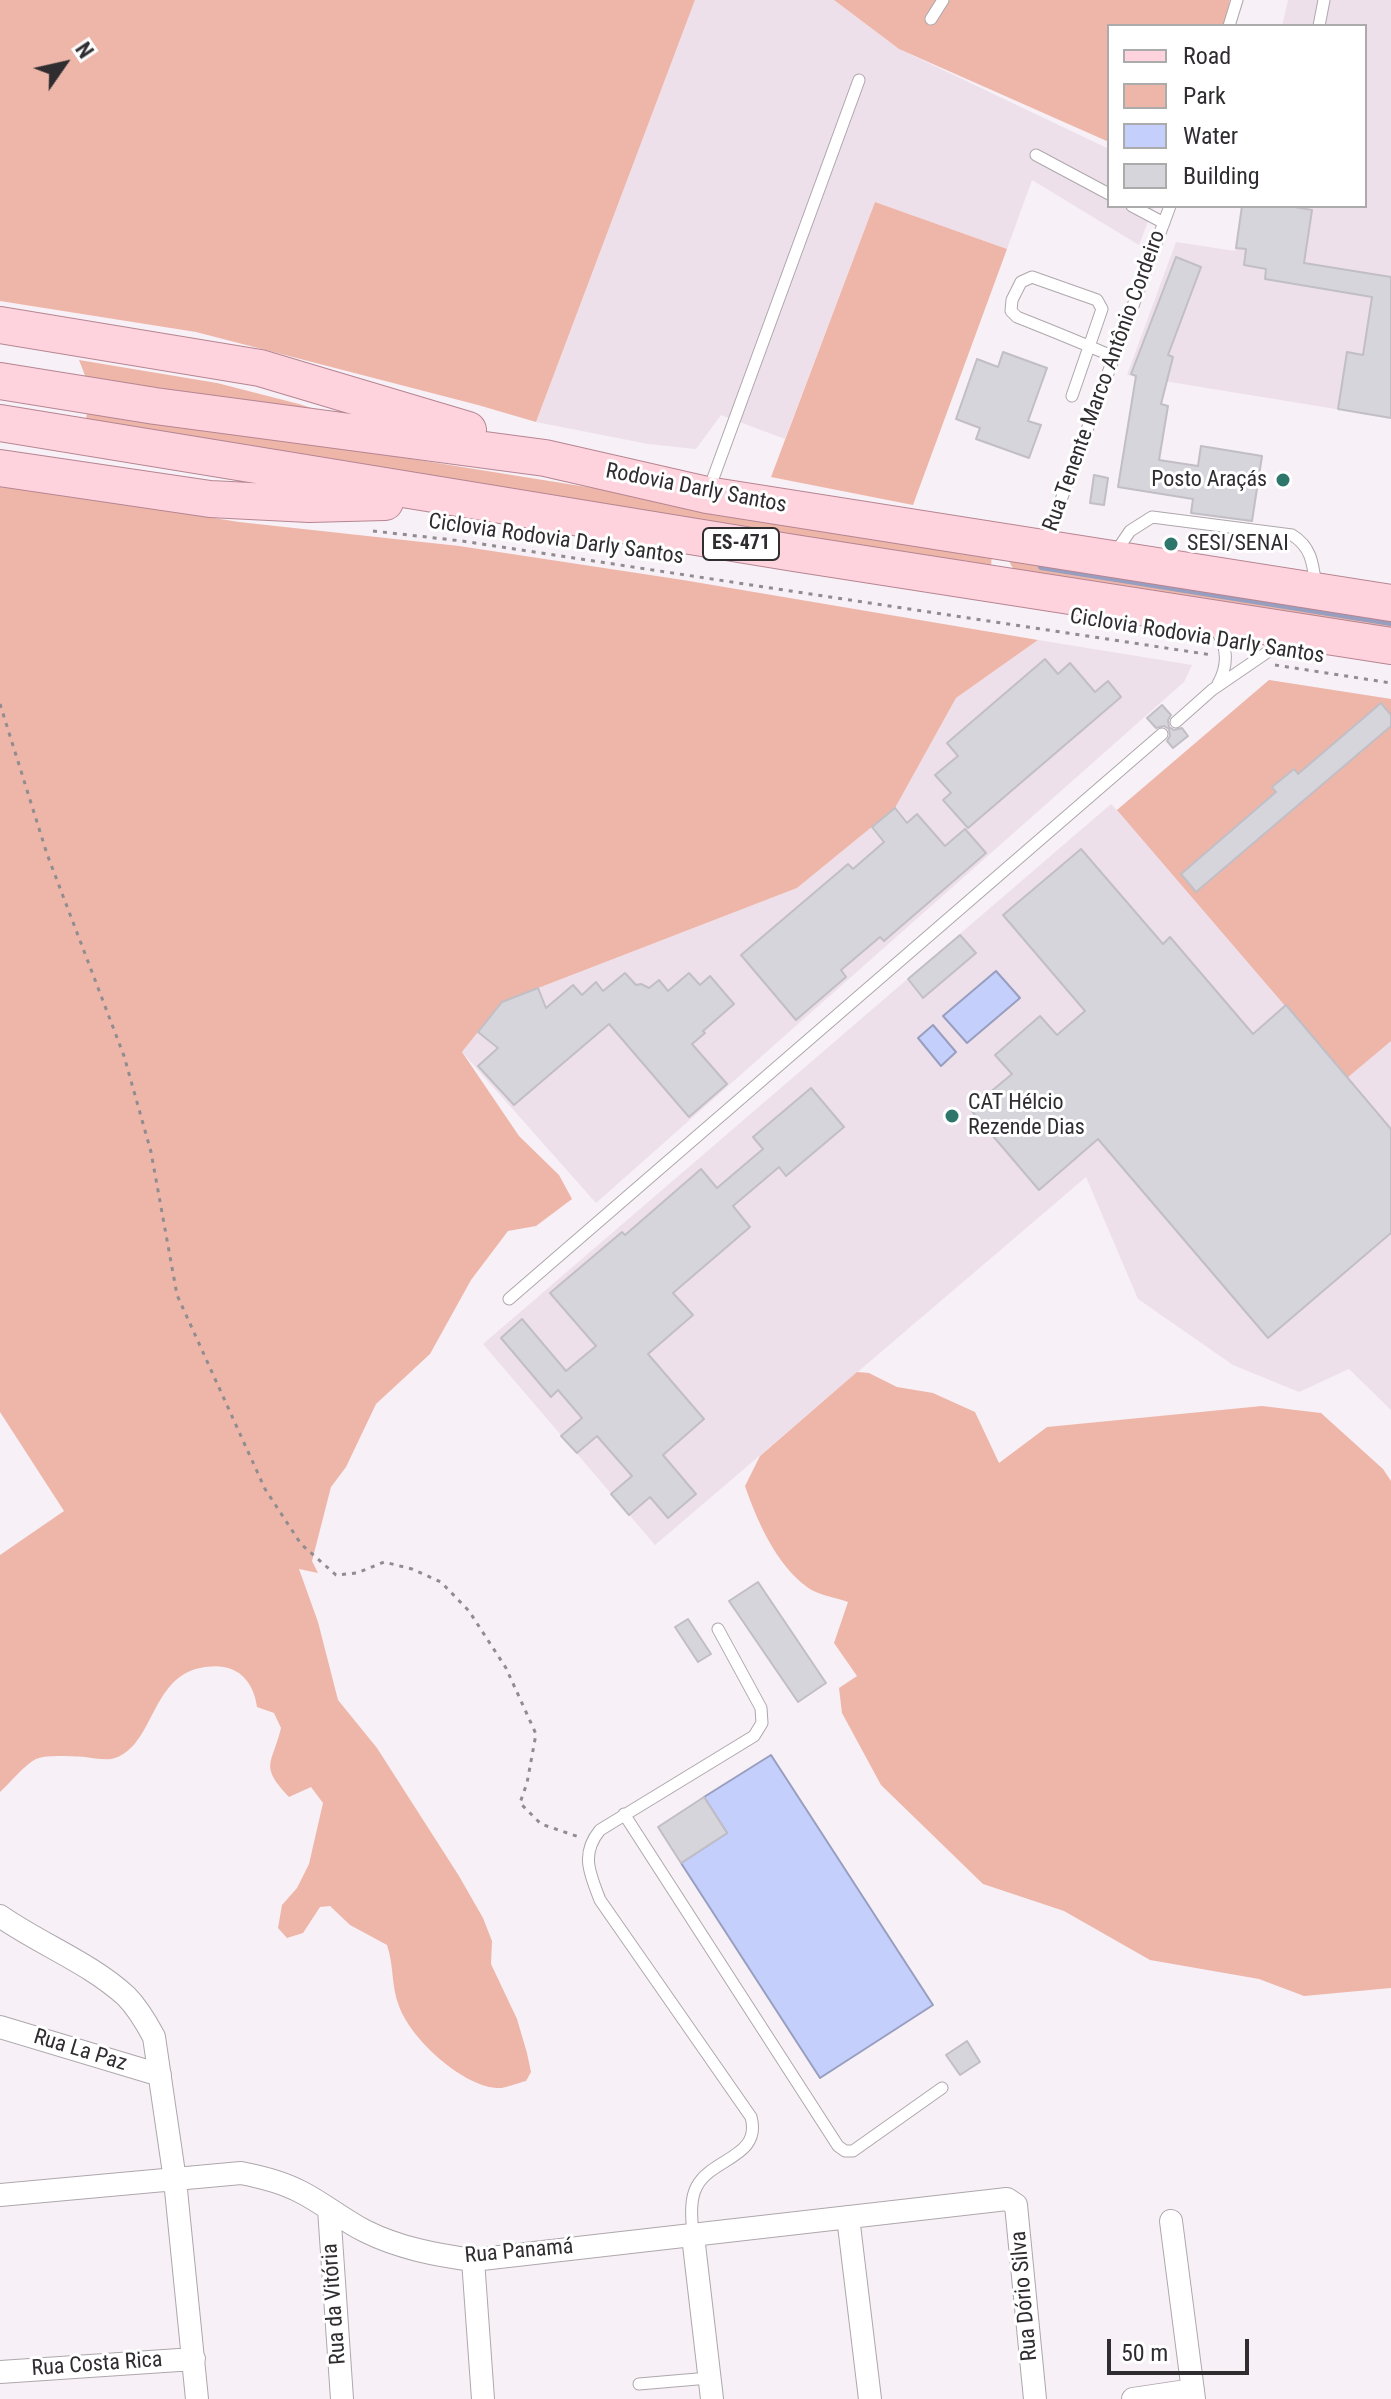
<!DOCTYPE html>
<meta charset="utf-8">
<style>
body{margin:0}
#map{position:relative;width:1391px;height:2399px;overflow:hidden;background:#f7f0f6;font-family:"Roboto Condensed",sans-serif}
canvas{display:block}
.legend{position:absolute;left:1107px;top:24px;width:260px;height:184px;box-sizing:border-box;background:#fff;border:2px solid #acabac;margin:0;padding:10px 14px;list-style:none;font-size:24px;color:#302d30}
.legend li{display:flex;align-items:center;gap:16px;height:40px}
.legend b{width:40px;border:2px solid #acabac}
.north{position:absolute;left:24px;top:24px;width:80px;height:80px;-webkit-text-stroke:6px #fff;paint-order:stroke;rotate:56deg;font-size:22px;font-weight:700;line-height:32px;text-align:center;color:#302d30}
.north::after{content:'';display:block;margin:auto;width:28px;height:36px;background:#302d30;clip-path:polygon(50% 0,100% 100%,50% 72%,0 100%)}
.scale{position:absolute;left:1107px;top:2339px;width:142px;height:36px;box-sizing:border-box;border:4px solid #302d30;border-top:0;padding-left:10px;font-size:24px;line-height:28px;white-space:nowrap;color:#302d30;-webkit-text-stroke:6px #fff;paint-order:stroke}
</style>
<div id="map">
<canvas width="1391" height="2399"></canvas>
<ul class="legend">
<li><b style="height:10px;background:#fed3dd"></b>Road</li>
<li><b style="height:22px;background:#eeb6a9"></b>Park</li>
<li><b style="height:22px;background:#c4cffc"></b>Water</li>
<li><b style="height:22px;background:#d7d5dc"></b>Building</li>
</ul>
<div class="north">N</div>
<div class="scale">50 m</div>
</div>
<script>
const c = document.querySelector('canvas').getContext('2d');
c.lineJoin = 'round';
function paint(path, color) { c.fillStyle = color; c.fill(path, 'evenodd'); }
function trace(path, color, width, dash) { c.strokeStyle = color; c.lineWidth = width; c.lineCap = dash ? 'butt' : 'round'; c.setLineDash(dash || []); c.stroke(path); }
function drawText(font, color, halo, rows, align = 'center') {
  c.font = font + ' "Roboto Condensed",sans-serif'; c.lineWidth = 6; c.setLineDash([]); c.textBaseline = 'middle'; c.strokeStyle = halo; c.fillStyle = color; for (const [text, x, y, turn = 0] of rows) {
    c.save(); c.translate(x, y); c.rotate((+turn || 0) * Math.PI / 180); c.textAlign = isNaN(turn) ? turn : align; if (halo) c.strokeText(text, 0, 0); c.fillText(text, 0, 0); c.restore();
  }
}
paint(new Path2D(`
 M695,0H834L899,49L1109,149V206H1154L1139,245L1032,180L1007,249L875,202L785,439L721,415L696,449L648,444L536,422Z
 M1288,0H1391V418L1127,375L1176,242L1235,251L1242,206H1365V26H1282Z
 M1038,640L1192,665L1184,682L596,1203L462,1052L502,1002L797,888L895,808L956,698Z
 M1269,680L1391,699V1410L1349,1369L1299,1392L1233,1365L1138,1299L1086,1177L655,1545L483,1344L1111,804L1117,810Z`), '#ede0ea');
paint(new Path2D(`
 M0,0H695L536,422L478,405L196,332L0,301Z
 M834,0H1230L1224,26H1109V142L899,49Z
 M875,202L1007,249L913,505L771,477Z
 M79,360L217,383L299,404L348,420L86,378Z
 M88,407L992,552L991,568L85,425Z
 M0,487L28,488L239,522L459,546L683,580L1038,640L956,698L895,808L797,888L502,1002L462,1052L519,1136L559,1175L572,1199L536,1226L508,1231L471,1280L430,1354L376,1404L346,1467L331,1487L312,1561L318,1573L299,1569L318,1622L338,1700L377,1748L459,1876L483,1918L492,1941L491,1964L517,2019L527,2053L531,2072L526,2081C517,2083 505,2089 496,2088C461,2085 410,2038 399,2006C391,1986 394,1965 387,1945L350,1925L330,1906L320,1907L303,1933L287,1938L278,1928L282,1905L297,1888L309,1864L323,1803L311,1787L289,1797C259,1765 272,1765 281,1728L274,1713L257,1707C255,1691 247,1675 231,1669C221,1665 210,1666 200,1668C151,1678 154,1745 115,1758C107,1761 94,1758 85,1757C72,1757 49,1754 36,1759C24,1765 10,1783 0,1792V1555L64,1511L0,1412Z
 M1012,554L1391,615V631L1014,570L1010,563Z
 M1269,680L1391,699V1041L1347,1078L1117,810Z
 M857,1372L869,1373L897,1387L933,1393L975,1412L999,1463L1047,1427L1262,1406L1321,1413L1383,1469L1391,1481V1988L1304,1996L1259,1979L1150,1960L1064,1911L983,1884L881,1785L842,1713L839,1688L857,1676L834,1643L848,1602C835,1597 817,1595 807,1587C776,1564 757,1521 745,1486L760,1456Z`), '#eeb6a9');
const water = new Path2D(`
 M996,971L1020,998L967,1043L943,1016Z
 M933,1025L956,1052L941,1066L918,1038Z
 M771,1755L933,2005L820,2078L681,1863L727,1833L704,1797Z`);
paint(water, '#c4cffc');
trace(water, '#989ebf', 2);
trace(new Path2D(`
 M1041,567L1391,623`), '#989ebf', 6);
const building = new Path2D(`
 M1242,206H1289L1312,210L1304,263L1391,277V418L1338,409L1347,352L1363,355L1372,297L1265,279L1266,269L1244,265L1246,249L1236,248Z
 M1176,257L1201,267L1168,355L1173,357L1161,404L1168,406L1159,460L1198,466L1201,446L1262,456L1252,521L1191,513L1193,499L1118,487L1136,376L1131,374Z
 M1003,352L1047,368L1028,421L1041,425L1029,458L976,439L980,428L956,419L977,359L998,367Z
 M1094,475L1108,478L1104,505L1090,503Z
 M1045,659L1058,674L1070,663L1095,692L1108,681L1121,697L968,828L943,800L951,793L935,775L958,756L947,743Z
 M1381,703L1391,715V726L1196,892L1181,874L1276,792L1272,787L1294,769L1298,774Z
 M1162,705L1171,715L1168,720L1169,727L1174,730L1182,728L1188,736L1173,748L1167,741L1170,736L1169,729L1164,726L1156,728L1147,718Z
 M895,808L907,823L917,814L945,846L965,829L986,853L884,941L880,937L841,970L846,977L796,1020L741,955L848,864L853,869L884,842L872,827Z
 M1081,849L1163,944L1170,937L1253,1034L1286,1005L1391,1129V1233L1268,1338L1098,1139L1039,1190L970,1109L1012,1074L995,1055L1040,1016L1057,1035L1085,1011L1003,915Z
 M960,935L976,953L923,998L908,979Z
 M625,973L636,985L641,984L649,988L659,980L668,991L689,973L700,985L710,976L734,1004L703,1031L705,1033L692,1044L727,1084L689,1117L609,1024L514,1105L478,1066L498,1048L478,1032L502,1002L538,988L546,1008L573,985L582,995L596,982L603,991Z
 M811,1088L844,1127L786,1176L779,1167L733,1206L750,1227L673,1293L693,1315L648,1354L704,1419L663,1455L696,1494L668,1518L650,1497L629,1515L611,1494L632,1476L597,1436L577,1453L561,1436L582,1418L558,1390L551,1397L501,1338L522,1319L566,1371L596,1346L550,1293L622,1232L625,1235L701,1169L717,1188L763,1149L753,1137Z
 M758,1582L826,1683L798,1702L729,1601Z
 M688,1619L711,1654L698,1662L675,1627Z
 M704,1797L727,1833L681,1863L658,1827Z
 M967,2041L980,2062L960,2075L946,2055Z`);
paint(building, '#d7d5dc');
trace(building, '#c1bec5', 2);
const lane = new Path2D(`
 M931,19L943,0
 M1229,26L1237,0
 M1319,26L1324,0
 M1036,155L1109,194
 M1132,206L1164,223
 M1072,396L1102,309L1097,300L1032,277L1021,282L1012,300L1011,311L1017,317C1050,330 1082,343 1114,357
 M708,492L859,80
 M1045,543L1170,206
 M1115,553L1130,531L1152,517L1292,535C1312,547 1313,565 1316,587
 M1213,626C1228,644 1229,664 1218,684
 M1176,722L1212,690L1288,638
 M509,1299L1162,734
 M624,1814L838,2146L845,2151H853L942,2088
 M693,2236C692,2221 689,2200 697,2186C712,2158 762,2157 751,2117L600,1900C590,1874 580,1854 600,1830L754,1736L762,1723L761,1708L718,1629
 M639,2384L709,2378`);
const street = new Path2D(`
 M0,1916C40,1944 90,1963 126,1996C138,2008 146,2022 154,2037L175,2180L197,2399
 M0,2027L160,2075
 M0,2195L241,2173C262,2177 282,2182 301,2192C323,2203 343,2220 365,2231C399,2248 436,2255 473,2260L1007,2199L1016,2205L1035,2399
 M329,2209L342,2399
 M848,2217L870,2399
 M1171,2221L1194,2399
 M693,2236L712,2399
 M473,2260L483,2399
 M0,2372L194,2359
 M1133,2399L1193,2390`);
const primary = new Path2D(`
 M0,325L260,368L468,430
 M0,381L155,406L545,458L707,495L1391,603
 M0,423L794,553L1391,646
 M0,468L210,499L309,504L385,502`);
trace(lane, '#aea7ac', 13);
trace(street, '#aea7ac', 24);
trace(primary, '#b68592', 38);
trace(new Path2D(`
 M373,531L462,541L1212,655
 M1275,665L1391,683
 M0,704L47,854L124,1056L151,1152L177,1295L265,1489L301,1544L336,1575L357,1573L384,1562L412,1569L441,1582L469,1611L506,1668L536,1734L527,1783L520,1803L541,1824L579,1837`), '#918c90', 3, [4, 6]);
trace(lane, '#fff', 11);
trace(street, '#fff', 22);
trace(primary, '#fed3dd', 36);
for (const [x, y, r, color] of [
 [1283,480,8,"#2e756b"],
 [1171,544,8,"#2e756b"],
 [952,1116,8,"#2e756b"]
]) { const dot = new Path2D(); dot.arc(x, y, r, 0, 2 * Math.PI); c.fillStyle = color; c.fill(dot); trace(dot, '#fff', 3); }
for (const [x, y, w] of [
 [741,544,76]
]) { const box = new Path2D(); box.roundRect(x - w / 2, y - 16, w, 32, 6); c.fillStyle = '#fff'; c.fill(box); trace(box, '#302d30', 2); }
drawText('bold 20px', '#302d30', null, [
 ["ES-471",741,544]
]);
drawText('22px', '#302d30', '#fff', [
 ["Rua Tenente Marco Antônio Cordeiro",1105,381,-70],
 ["Rodovia Darly Santos",696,489,11],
 ["Ciclovia Rodovia Darly Santos",556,540,8],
 ["Ciclovia Rodovia Darly Santos",1197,637,9],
 ["Rua La Paz",80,2051,17],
 ["Rua Panamá",519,2252,-5],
 ["Rua Dório Silva",1025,2296,-95],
 ["Rua da Vitória",335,2304,-94],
 ["Rua Costa Rica",97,2365,-4]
]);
drawText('22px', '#302d30', '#fff', [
 ["Posto Araçás",1267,480,"right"],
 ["SESI/SENAI",1187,544],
 ["CAT Hélcio",968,1103],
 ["Rezende Dias",968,1128]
], 'left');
</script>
